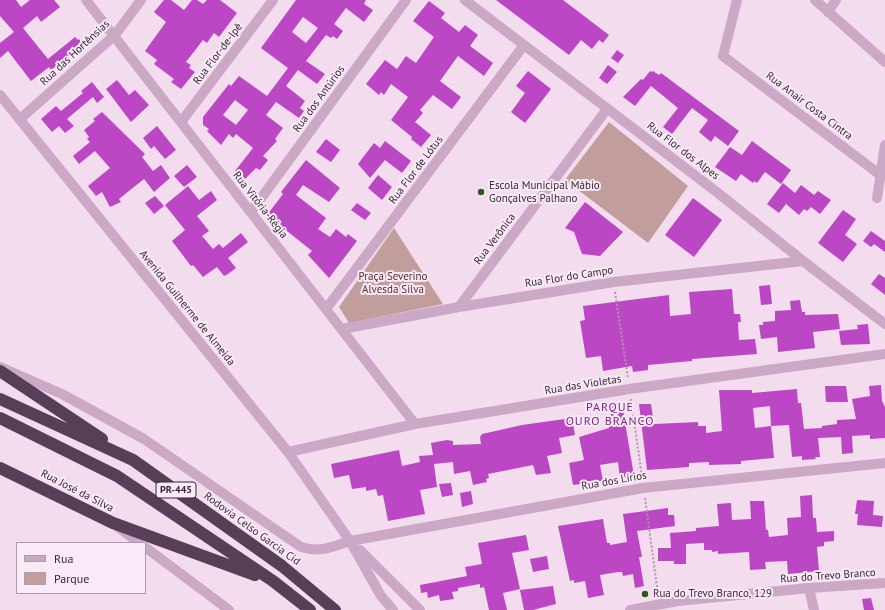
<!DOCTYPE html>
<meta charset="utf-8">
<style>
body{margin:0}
#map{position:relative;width:885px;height:610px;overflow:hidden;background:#f2dcee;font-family:"PT Sans",sans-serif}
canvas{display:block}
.legend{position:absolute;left:16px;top:542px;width:130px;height:52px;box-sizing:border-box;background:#fae9f6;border:1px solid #ac9caa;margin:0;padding:5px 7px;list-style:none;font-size:12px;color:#372837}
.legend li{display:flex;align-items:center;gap:8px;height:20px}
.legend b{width:20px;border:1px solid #ac9caa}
</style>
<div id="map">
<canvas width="885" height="610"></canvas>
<ul class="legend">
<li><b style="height:5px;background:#caa8c6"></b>Rua</li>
<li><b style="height:11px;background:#c19d9c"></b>Parque</li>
</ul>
</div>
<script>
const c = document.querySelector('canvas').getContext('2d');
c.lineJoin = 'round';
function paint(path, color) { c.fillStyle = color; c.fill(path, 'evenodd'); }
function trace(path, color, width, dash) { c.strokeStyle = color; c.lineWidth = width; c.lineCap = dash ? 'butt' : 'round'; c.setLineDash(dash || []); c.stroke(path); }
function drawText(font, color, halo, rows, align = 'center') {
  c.font = font + ' "PT Sans",sans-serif'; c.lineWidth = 4; c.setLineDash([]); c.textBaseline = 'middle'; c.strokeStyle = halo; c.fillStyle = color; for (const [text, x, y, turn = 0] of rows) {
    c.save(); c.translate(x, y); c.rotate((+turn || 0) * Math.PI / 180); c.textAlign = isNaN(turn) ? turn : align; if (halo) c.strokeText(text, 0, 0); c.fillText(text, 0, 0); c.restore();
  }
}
paint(new Path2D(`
 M609,122L688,186L648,243L565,180Z
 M394,228L443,304L349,323L339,307Z`), '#c19d9c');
paint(new Path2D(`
 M0,0H16L21,7L30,0H54L60,7L41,22L37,16L23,28L48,59L75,37L78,40L79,39L86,48L79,53L77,50L51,70L49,67L31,81L8,51L0,58V43L14,32L0,16Z
 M164,0H171L184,10L192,0H197L203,4L207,0H220L237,13L219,37L214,33L207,43L203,40L186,62L191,65L189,68L195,72L181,89L171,82L174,79L154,64L157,60L145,51L166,22L154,12Z
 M296,0H366L364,4L373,10L364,22L346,8L334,24L343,31L337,39L333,36L331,38L326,35L306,61L325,74L317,84L298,70L286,86L305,101L300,108L304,111L299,118L276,102L266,115L283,128L275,139L277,141L263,156L268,160L260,170L256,168L245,179L235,171L253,148L236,134L233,138L229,134L221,145L207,131L209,129L203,125V117L229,84L231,86L239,76L267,96L288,68L261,48ZM303,17L318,28L306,43L292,32ZM235,100L248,110L236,125L223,115Z
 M496,0H563L609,35L603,43L599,40L592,49L581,40L569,55Z
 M429,1L445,13L441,18L459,32L465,25L478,35L470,46L493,63L484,76L458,56L440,81L461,97L452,109L433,95L420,110L423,113L415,122L431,135L421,147L411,139L412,137L391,120L408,97L391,84L384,95L381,92L379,95L366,84L385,60L397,69L406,56L416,63L434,37L413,21Z
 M617,50L624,55L618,63L611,58Z
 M608,65L617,72L607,84L599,78Z
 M528,71L551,89L525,123L511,112L525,93L516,86Z
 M650,71L652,72L653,71L659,75L661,73L739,131L728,146L715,136L711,142L699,132L708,120L692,108L672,134L663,127L678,108L651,86L635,106L623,97L641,79L643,80Z
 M117,80L129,95L135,90L149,105L131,122L106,89Z
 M92,82L104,97L97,103L93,97L67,119L74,126L65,133L59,126L52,132L41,119L56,106L61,111L83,93L81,91Z
 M102,112L145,154L142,157L153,171L161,165L170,178L154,192L144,179L119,199L121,202L110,207L102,192L96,196L88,186L110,168L95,151L79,164L73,156L90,142L87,139L89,137L84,130L95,121L93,119Z
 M157,126L176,150L165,159L154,146L151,149L143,138Z
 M326,139L340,150L331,162L316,152Z
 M385,141L411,161L402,173L385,160L370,178L358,164L374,143L380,148Z
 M752,141L791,170L781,184L765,172L757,183L754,181L753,183L741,174L736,181L715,167L730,147L742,155Z
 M306,160L340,188L329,202L303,185L296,195L326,218L318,229L330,237L336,229L346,237L348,234L357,241L329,278L308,255L312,251L267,215L283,194L281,192Z
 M187,165L197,177L184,187L174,176Z
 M378,175L392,187L382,200L368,188Z
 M783,183L795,193L801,185L814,195L818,191L831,200L820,214L811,207L807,211L804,209L799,215L786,204L779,213L767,204Z
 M188,186L199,200L211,191L217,200L197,216L209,231L202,236L213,249L219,244L223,248L241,233L248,242L228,258L236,268L228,274L224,276L217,267L203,277L193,265L191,266L172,241L185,230L165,205Z
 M155,196L164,206L154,214L145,203Z
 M693,198L722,220L694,257L665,235Z
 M585,202L623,232L600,256L582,254L574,232L565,228Z
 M357,203L371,213L365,220L351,210Z
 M843,210L856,219L845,235L857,244L843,262L818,243Z
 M871,231L885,241V252L874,244L871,247L863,241Z
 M879,274L885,278V295L871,284Z
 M770,285L772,304L761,305L759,286Z
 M732,289L734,314H740L741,322H738L739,340L755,339L757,354L692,359V361L648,365V370L633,372L632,366L603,371L601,356L586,358L580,321L585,320L583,306L669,295L670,316L691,314L689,292Z
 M800,300L802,312H805V315L838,314L840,329L813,332L815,348L778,352L777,337L761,339L759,325H763V322L775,321V311L791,310L790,301Z
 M868,324L870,344L841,345L839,331L858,329L857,325Z
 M881,385L882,401L885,407V438L870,439V435L852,436L853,453L842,454L841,437L818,438L820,457H815L816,459L802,460V456L792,457L789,425L771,426L774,458L741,461V464L709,465V462L689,463V467L647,470L639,404H651L654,424L698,422V426H706V433L722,431L719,390H752V393L797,389L798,403H801L804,429L822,428V426L837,424V420L856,419L852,399L870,396L869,386ZM770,406L771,426L755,428L753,408Z
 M825,386H846L848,402H826Z
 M622,404L634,476L620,478L618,462L600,465L603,481L573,485L569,463L584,460L579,437L609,428L608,421L612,420L609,407Z
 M572,418L575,435L559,438L562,453L547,456L551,473L536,475L533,465L488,474L489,478L486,479L487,482L473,485L470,471L454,474L453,462L434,464L437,487L420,490L425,514L388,521L383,495L378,496L376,489L366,491V487L352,489L349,475L334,478L331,464L399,450L402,466L420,462L419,456L433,455L431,443L447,440L453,441V445L481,444L480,437L482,434L522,425Z
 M451,483L453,495L442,497L439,484Z
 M471,491L473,504L462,507L460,493Z
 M812,495L813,518H816L817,532L834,531V541L824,542V546L817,547L819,571L788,574L787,561L765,562L766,569L750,570L749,552L718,554V551L712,552V550H704V543L686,544V564H674V561H658V548H671L670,533L696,531V528L719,526L717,504L731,503L732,520L751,519L750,501H764L766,530H768L769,537L788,535L787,518L801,517L800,496Z
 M857,500L874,501L873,515L883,516L882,527L857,525L858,514H855Z
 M668,508V515H674L675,526L637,531L642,557H639L644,586L635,588L633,574L623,576L622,572H618L600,575L604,595L588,598L585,581L574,583V580L570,581L558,526L603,519L607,543H610V545L627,542L623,514Z
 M526,535L529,550L512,553L520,589L503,593L507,610H489L484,587L480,588V584L458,588V591L452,592L454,599L440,601L439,595L428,598L427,592L421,593L420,585L467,576L465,567L482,564L478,543Z
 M547,556L549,569L533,572L530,559Z
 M553,586L556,604L533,610H524L520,590Z
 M871,598L874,610H864L862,599Z`), '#bc47c5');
trace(new Path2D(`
 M615,292L628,378
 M631,399L642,477
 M645,498L658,594`), '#b692b2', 2, [2, 2]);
trace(new Path2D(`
 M86,0L415,424
 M465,0L718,193L803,261L885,324
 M737,0L723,56L879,174
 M815,0L885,62
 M828,12L836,0
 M0,95L288,452L350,541L381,596L393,610
 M20,119L115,35L141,0
 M181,122L273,0
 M877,198L885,145
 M251,212L406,0
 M459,307L607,109
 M326,309L524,45
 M342,329L459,307L614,282L803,261
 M0,367L62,394L144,439L301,547C321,553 331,547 350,541L643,488L885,463
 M288,452L415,424L629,389L885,354
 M118,527L139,543
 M145,547L229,610
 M360,550L420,610
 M809,588L814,610
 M630,610L678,601L809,588L885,583`), '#caa8c6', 10);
trace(new Path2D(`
 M0,371L102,439
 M0,399L133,460L282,566L335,610
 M0,418L117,476L273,581L310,610
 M0,468L113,523L255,575`), '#583f58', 12);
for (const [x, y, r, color] of [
 [481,192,4,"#2d591e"],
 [645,594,4,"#2d591e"]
]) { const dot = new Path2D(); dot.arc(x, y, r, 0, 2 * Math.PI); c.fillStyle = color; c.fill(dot); trace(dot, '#fae9f6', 1.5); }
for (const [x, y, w] of [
 [176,490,40]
]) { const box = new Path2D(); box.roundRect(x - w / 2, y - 8, w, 16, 3); c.fillStyle = '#fae9f6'; c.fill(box); trace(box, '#372837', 1); }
drawText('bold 10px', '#372837', null, [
 ["PR-445",176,490]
]);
drawText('11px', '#372837', '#fae9f6', [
 ["Rua das Hortênsias",75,53,-43],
 ["Rua Flor-de-Ipê",218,54,-53],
 ["Rua dos Antúrios",319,99,-54],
 ["Rua Anair Costa Cintra",809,106,37],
 ["Rua Flor dos Alpes",683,151,37],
 ["Rua Flor de Lótus",416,170,-53],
 ["Rua Vitória-Régia",260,205,52],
 ["Rua Verônica",495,239,-53],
 ["Rua Flor do Campo",569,277,-9],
 ["Avenida Guilherme de Almeida",187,308,51],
 ["Rua das Violetas",583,385,-9],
 ["Rua dos Lírios",614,481,-10],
 ["Rua José da Silva",77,491,27],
 ["Rodovia Celso Garcia Cid",252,529,36],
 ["Rua do Trevo Branco",828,576,-4]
]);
drawText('11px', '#372837', '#fae9f6', [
 ["Escola Municipal Mábio",489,186],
 ["Gonçalves Palhano",489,199],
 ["Rua do Trevo Branco, 129",653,594]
], 'left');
drawText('11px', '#552e2c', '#fae9f6', [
 ["Praça Severino",393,277],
 ["Alvesda Silva",393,290]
]);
c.letterSpacing = '1px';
drawText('12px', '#7e2286', '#fae9f6', [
 ["PARQUE",610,408],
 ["OURO BRANCO",610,422]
]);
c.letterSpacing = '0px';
</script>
